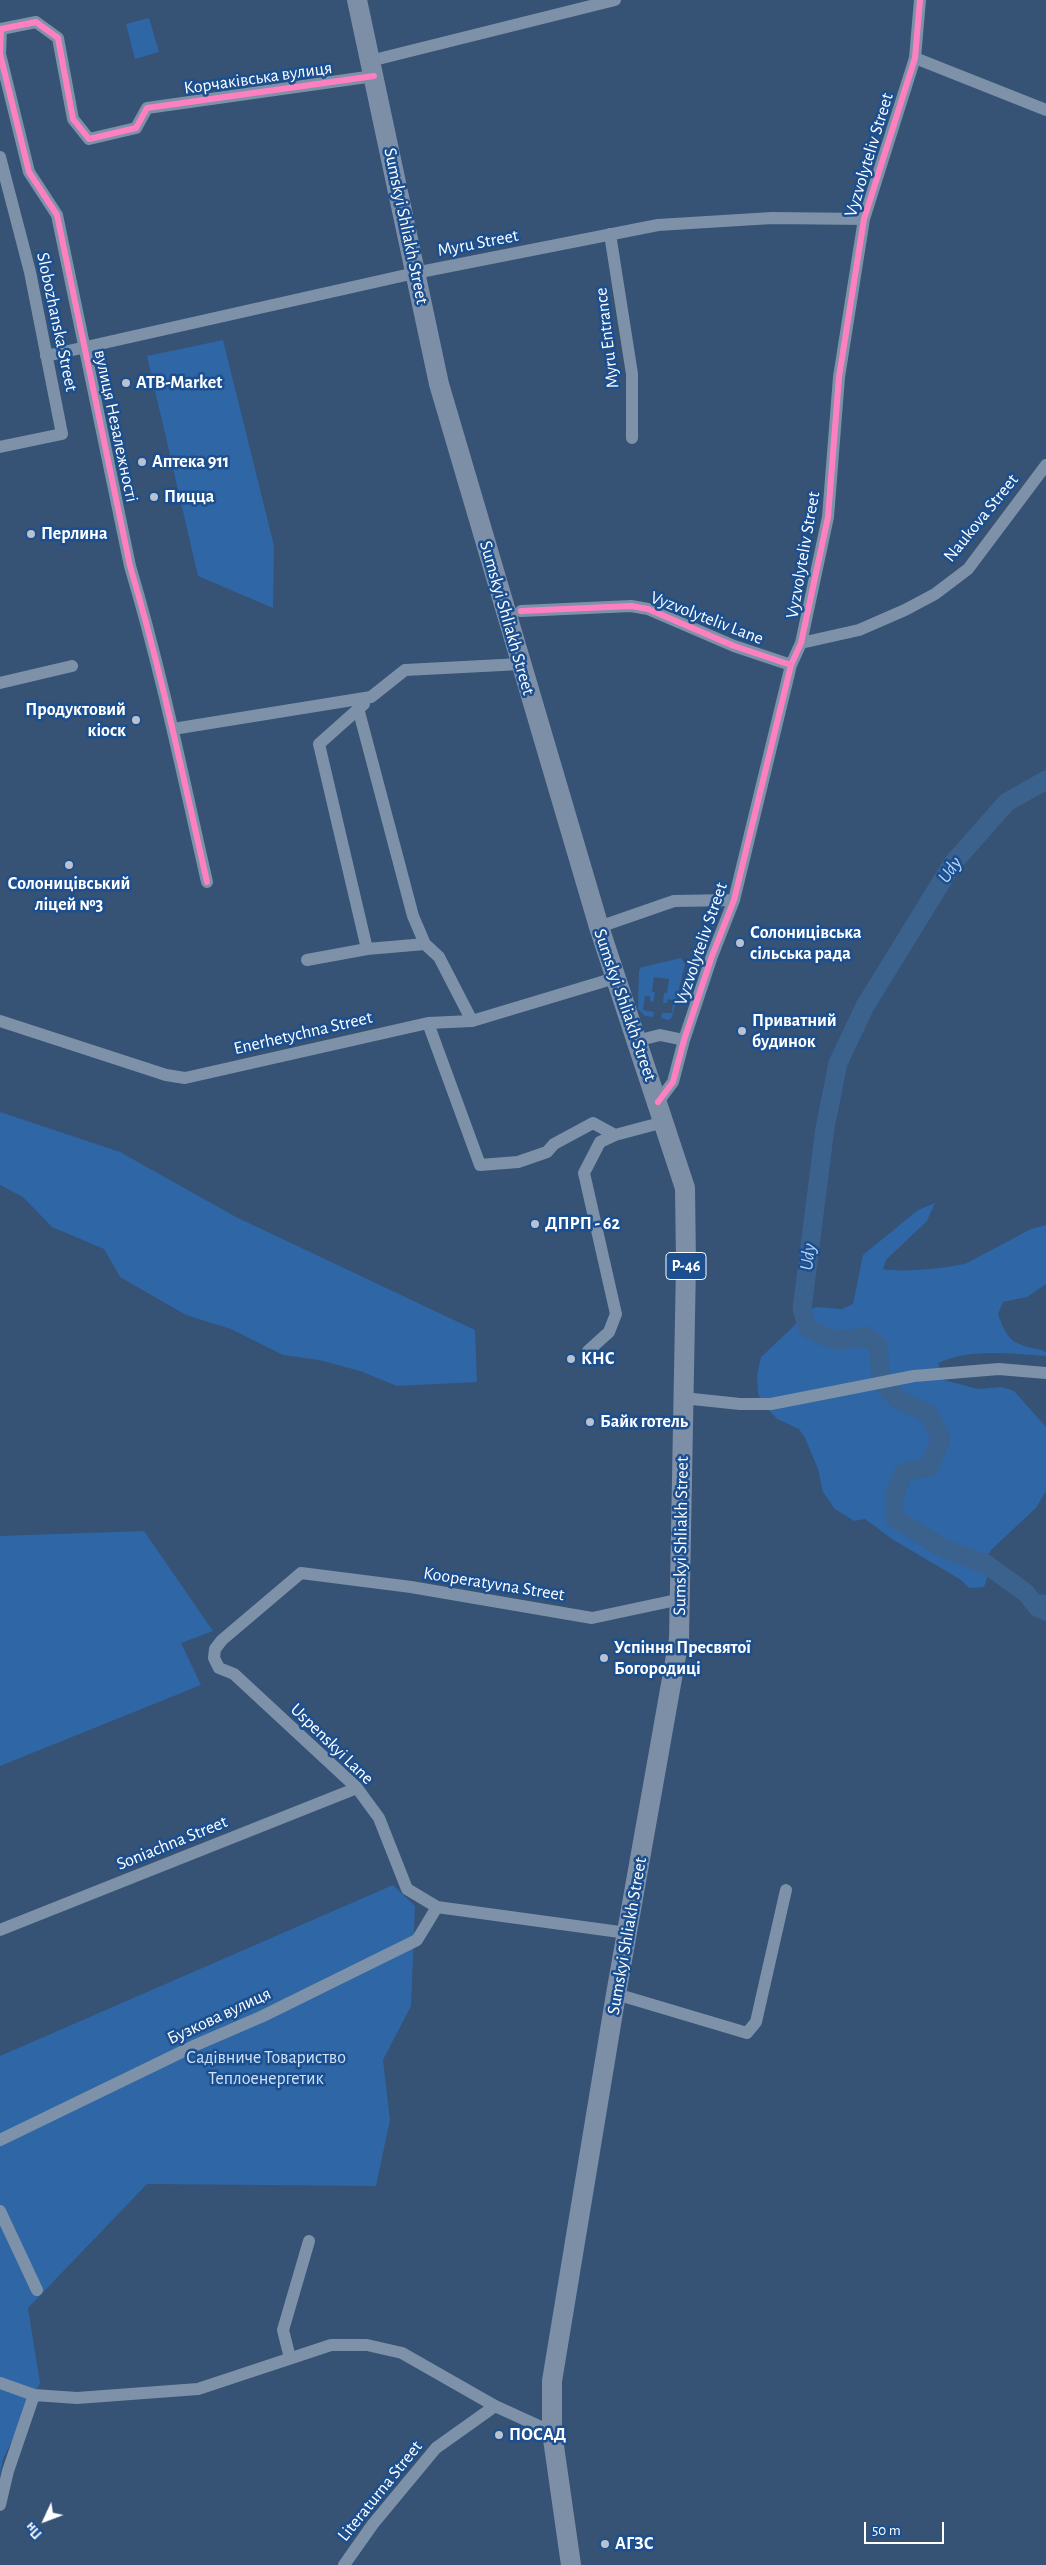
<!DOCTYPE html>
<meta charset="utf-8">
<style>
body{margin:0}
#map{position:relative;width:1046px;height:2565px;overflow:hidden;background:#365274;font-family:"Alegreya Sans",sans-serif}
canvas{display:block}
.north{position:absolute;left:20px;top:2495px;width:50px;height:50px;-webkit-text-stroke:4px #1b4f8f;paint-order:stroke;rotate:227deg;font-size:14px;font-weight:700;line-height:20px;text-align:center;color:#fff}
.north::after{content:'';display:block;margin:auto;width:18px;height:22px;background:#fff;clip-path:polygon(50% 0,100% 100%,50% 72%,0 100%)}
.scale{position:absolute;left:864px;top:2522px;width:80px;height:22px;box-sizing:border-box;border:2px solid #fff;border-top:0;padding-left:6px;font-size:15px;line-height:18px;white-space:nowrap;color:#fff;-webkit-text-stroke:4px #1b4f8f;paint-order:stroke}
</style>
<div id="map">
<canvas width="1046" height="2565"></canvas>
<div class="north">Пн</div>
<div class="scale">50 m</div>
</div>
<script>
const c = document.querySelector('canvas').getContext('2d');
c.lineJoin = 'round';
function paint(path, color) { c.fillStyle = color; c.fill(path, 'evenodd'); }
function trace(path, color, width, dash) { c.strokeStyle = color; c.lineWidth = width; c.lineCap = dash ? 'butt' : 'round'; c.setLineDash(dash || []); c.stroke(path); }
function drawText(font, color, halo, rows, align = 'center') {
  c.font = font + ' "Alegreya Sans",sans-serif'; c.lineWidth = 5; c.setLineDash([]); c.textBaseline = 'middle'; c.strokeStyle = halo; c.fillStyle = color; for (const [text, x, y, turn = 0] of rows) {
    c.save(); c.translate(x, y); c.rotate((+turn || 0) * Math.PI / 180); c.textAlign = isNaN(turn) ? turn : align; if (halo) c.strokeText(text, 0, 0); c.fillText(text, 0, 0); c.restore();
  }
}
paint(new Path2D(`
 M149,18L159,52L135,59L126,24Z
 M223,340L274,546L273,608L198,576L147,356Z
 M681,958L685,964L672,1017L669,1020L661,1018L662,1013H672L673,1000L668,999L667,1003H663L664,993H667L669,979L654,977L652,992H655L653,1002L650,1001V996H645L643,1010L654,1012L653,1017L645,1016L638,1009L639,970L642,967Z
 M0,1112L120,1152L236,1217L475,1330L477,1382L397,1386L360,1371L319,1360L283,1355L231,1329L186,1315L120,1277L104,1249L52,1227L23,1197L0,1185Z
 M935,1203L927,1221L886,1260L883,1269C899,1273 951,1268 967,1263L1031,1229L1046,1225V1284L1027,1297L1003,1302L998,1314C1008,1343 1014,1344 1042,1350L1046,1352V1356C1009,1354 973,1348 938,1363L944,1380L978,1389L1002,1387L1014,1391L1046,1427V1491L1036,1508L992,1549L986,1558L988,1576L984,1587L969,1588L961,1580L892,1539L865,1519L854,1521L835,1509L823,1492L818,1469L805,1438L799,1429L777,1419L762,1403L758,1393L757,1375L761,1357L793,1327L807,1310L817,1307L842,1309L853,1304L863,1255L918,1210Z
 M144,1531L213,1631L181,1643L201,1685L0,1766V1536Z
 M393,1885L415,1906L411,2006L383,2060L390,2120L376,2186L147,2184L28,2308L40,2383L3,2459L0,2474V2056Z`), '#2f66a5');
paint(new Path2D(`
 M1026,1593L1046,1595V1620C1032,1616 1027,1612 1023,1598Z`), '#3b618d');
trace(new Path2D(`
 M1046,780L1007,802L953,863L865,1006L838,1063L825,1128L802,1309L808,1328C832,1342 840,1342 866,1336L878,1346L882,1384L898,1399L929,1414L941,1439L929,1467L904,1472L894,1496L895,1518L944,1549L986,1564L1026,1593L1037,1607L1046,1611`), '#3b618d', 19);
trace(new Path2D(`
 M915,58L1046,110
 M370,61L615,0
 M0,157L30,272L62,434L0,447
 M610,234L632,374V438
 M46,356L415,273L658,225L772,218L864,219
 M521,611L631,606L648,609L734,646L791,665
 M801,643L859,630L905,610L935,594L968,569L1046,465
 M0,683L72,666
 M364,704L319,744L367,949
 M358,708L413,916L425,944L439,957L472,1021
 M173,729L371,697L405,670L521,664
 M207,882C183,776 161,670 130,566L57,215L29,172L0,54L1,29L36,22L58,38L73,119L89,139L136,128L147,108L374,76
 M599,927L674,901L734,900
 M307,960L367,949L425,944
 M0,1021L166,1075L185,1078L428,1023L472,1021L615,978
 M428,1023L480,1165L518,1162L547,1152L554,1144L593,1123L615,1135
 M636,1041L660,1035L684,1040
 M658,1102L673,1082L684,1040L712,956L734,900L791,665L801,643L828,517L839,377L864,219L915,58L920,0
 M588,1351L609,1332L616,1314L584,1173L600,1142L615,1135L664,1122
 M683,1398L740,1404H771L914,1376L999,1369L1046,1373
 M0,1930L357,1788
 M627,1933L437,1907L407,1889L379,1818L357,1788L234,1674L219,1668L214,1658L215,1649L222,1640L301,1573L411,1587L592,1618L681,1599
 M616,1994L747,2033L756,2022L786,1890
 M0,2140L196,2045L263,2016L417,1940L437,1907
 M0,2211L37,2290
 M290,2358L283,2330L309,2241
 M0,2383L34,2395L77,2398L198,2389L331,2345H367L402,2353L495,2406L552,2432
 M0,2505L8,2471L34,2395
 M344,2565L373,2524L436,2448L495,2406`), '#7d92a8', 12);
trace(new Path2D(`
 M357,0L439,384L599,927L685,1188L686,1264L679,1639L616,1994L552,2381V2432L571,2565`), '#7d8ea7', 20);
trace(new Path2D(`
 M521,611L631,606L648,609L734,646L791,665
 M207,882C183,776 161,670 130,566L57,215L29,172L0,54L1,29L36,22L58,38L73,119L89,139L136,128L147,108L374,76
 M658,1102L673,1082L684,1040L712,956L734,900L791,665L801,643L828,517L839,377L864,219L915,58L920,0`), '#ff80c0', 6);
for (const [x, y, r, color] of [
 [126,383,5,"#b9c2ce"],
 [142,462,5,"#b9c2ce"],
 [154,497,5,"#b9c2ce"],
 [31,534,5,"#b9c2ce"],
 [136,720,5,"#b9c2ce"],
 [69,865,5,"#b9c2ce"],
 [740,943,5,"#b9c2ce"],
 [742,1031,5,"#b9c2ce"],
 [535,1224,5,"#b9c2ce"],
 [571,1359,5,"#b9c2ce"],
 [590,1422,5,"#b9c2ce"],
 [604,1658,5,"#b9c2ce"],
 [499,2435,5,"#b9c2ce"],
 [605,2544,5,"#b9c2ce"]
]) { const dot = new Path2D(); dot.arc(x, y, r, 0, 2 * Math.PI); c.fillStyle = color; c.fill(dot); trace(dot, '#1b4f8f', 2); }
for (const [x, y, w] of [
 [686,1266,40]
]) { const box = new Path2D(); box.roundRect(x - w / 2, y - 13.5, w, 27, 4); c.fillStyle = '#1b4f8f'; c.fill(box); trace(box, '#fff', 1); }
drawText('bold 16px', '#fff', null, [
 ["Р-46",686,1266]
]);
drawText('18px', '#fff', '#1b4f8f', [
 ["Корчаківська вулиця",258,78,-8],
 ["Vyzvolyteliv Street",869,155,-73],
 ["Sumskyi Shliakh Street",406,226,78],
 ["Myru Street",478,243,-11],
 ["Slobozhanska Street",57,322,78],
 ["Myru Entrance",607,338,-97],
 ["вулиця Незалежності",116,426,78],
 ["Naukova Street",981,518,-51],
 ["Vyzvolyteliv Street",803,555,-80],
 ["Sumskyi Shliakh Street",507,618,74],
 ["Vyzvolyteliv Lane",707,618,21],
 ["Vyzvolyteliv Street",701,944,-71],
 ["Sumskyi Shliakh Street",625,1005,71],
 ["Enerhetychna Street",303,1033,-13],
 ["Sumskyi Shliakh Street",681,1536,-89],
 ["Kooperatyvna Street",494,1584,9],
 ["Uspenskyi Lane",332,1744,44],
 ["Soniachna Street",172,1843,-22],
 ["Sumskyi Shliakh Street",627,1936,-80],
 ["Бузкова вулиця",219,2016,-25],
 ["Literaturna Street",380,2491,-51]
]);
drawText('bold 18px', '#fff', '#1b4f8f', [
 ["ATB-Market",136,383],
 ["Аптека 911",152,462],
 ["Пицца",164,497],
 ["Перлина",41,534],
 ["Продуктовий",126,710,"right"],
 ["кіоск",126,731,"right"],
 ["Солоницівський",69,884,"center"],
 ["ліцей №3",69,905,"center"],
 ["Солоницівська",750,933],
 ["сільська рада",750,954],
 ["Приватний",752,1021],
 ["будинок",752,1042],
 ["ДПРП - 62",545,1224],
 ["КНС",581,1359],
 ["Байк готель",600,1422],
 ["Успіння Пресвятої",614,1648],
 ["Богородиці",614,1669],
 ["ПОСАД",509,2435],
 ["АГЗС",615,2544]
], 'left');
drawText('18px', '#cfe3fa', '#1b4f8f', [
 ["Садівниче Товариство",266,2058],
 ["Теплоенергетик",266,2079]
]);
drawText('italic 19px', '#b5d3f5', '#1b4f8f', [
 ["Udy",950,870,-55],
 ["Udy",808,1257,-83]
]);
</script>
